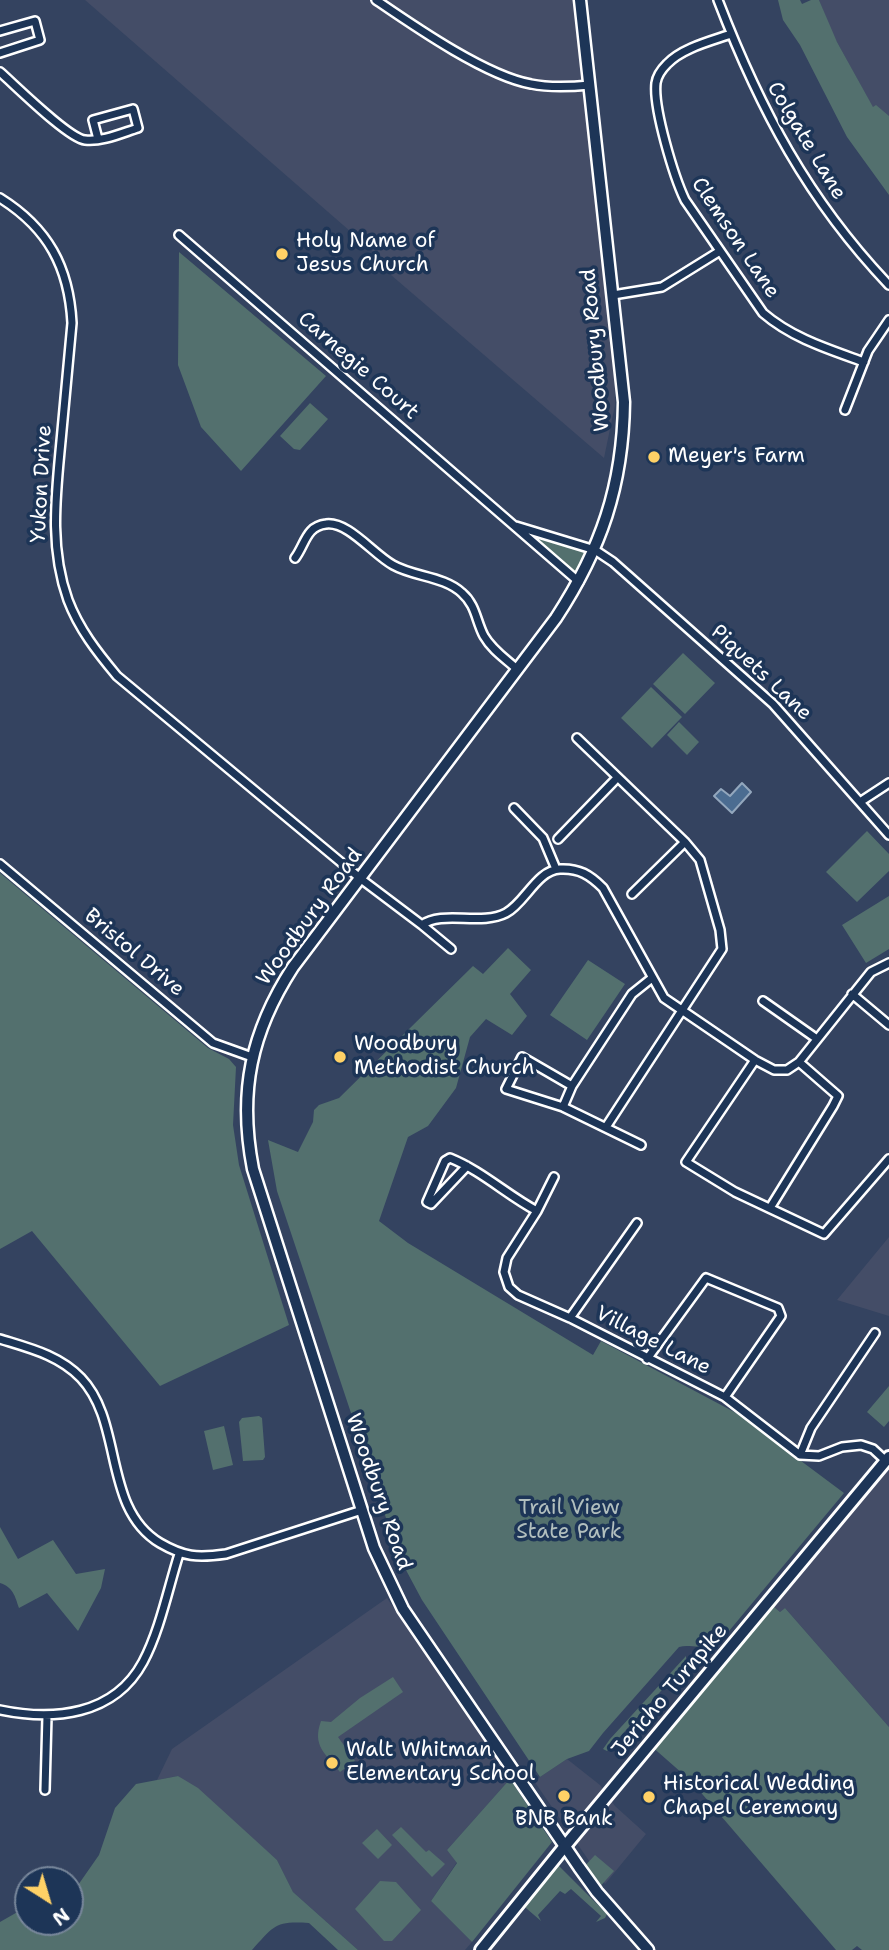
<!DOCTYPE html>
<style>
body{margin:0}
#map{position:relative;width:889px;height:1950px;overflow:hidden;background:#344360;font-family:"Shantell Sans",sans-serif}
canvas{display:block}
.north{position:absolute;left:14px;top:1866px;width:70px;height:70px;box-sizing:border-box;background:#1d3557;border:2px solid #77869a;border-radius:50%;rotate:143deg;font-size:19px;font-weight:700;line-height:28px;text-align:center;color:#fff}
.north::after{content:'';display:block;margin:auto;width:24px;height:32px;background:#ffd166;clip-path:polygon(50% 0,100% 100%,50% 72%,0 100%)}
</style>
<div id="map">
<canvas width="889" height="1950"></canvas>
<div class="north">N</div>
</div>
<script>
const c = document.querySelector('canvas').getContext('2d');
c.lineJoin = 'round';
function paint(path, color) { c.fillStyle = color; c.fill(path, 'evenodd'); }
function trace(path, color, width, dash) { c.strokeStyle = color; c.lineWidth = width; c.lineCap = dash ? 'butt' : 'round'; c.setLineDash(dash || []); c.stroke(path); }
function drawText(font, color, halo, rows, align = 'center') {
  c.font = font + ' "Shantell Sans",sans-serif'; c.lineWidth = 7; c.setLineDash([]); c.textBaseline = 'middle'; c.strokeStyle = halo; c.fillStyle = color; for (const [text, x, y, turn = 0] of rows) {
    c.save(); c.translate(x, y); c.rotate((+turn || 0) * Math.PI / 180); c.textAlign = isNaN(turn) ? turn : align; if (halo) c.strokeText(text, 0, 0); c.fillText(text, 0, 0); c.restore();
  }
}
paint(new Path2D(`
 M85,0H577L614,324L615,405L604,458L391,275L382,259Z
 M819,0H889V137L832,33Z
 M889,1237V1316L837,1300Z
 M889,1463V1727L785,1608L780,1612L773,1606L774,1597Z
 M387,1598L510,1779L447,1850L457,1862L431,1901L472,1942L465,1950H358L293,1892L277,1860L178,1776L157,1780L172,1749Z
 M567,1759L600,1785L615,1806L646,1834L605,1884L534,1781Z`), '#444d67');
paint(new Path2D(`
 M778,0H800L802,4L811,0H819L837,42L873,107L876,105L889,116V195L847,137L800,45L783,20Z
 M179,252L326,376L241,471L201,427L178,365Z
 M310,403L328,419L300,450L294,449L280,436Z
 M516,527L594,551L579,581Z
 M683,653L715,683L685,714L653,684Z
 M651,687L682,717L652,748L621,718Z
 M679,722L699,742L687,755L667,735Z
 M867,831L889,854V871L857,902L826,872Z
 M0,873L208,1048L229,1059L236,1067L233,1125L239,1165L289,1325L160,1386L32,1231L0,1249Z
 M889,896V949L866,963L842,925Z
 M508,948L531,970L510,994L527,1016L512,1035L486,1019L470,1037L456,1088L428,1126L408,1137L379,1221L408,1243L593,1355L601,1341L738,1414L844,1493L714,1649L707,1645C698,1649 689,1644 679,1647L603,1733L589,1751L567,1759L540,1777L422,1600L399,1557L277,1191L268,1140L298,1152L313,1122L314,1110L319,1105L339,1098L473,966L483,974Z
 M588,960L625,984L587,1040L550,1015Z
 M889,1386V1421L884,1427L867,1412Z
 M259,1416L262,1418L265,1457L263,1460L243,1461L239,1422L242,1418Z
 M224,1426L233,1465L213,1470L204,1431Z
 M0,1527L18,1559L53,1540L76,1574L105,1569L101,1588L78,1631L47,1593L19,1608C15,1596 13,1587 0,1583Z
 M773,1606L780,1612L785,1608L889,1727V1950H862L857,1946L852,1950H836L691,1781L650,1745Z
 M686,1656V1663L609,1749L607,1751L603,1749L610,1739Z
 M393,1677L403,1692L338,1737L355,1761L340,1772C325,1753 312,1746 321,1721L331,1722L360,1698Z
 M178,1776L198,1788L277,1860L293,1892L358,1950H338L309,1923C275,1921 275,1925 252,1950H0V1922L28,1906V1922H70V1890L76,1888L99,1855L115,1808L136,1784Z
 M510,1779L552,1842L472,1942L431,1901L457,1863L447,1850Z
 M401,1827L426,1852L429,1850L445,1864L432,1877L392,1835Z
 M377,1829L392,1845L378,1859L362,1843Z
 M595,1855L614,1871L597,1890L581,1870Z
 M553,1860L607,1914L605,1918L596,1922L601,1916L571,1889L565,1894L560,1891L538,1915L541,1921L519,1902Z
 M380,1881L396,1882L421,1910L392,1941H384L355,1909Z`), '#53706e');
const water = new Path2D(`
 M742,783L751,792L732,813L714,796L721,789L730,796Z`);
paint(water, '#4b6c91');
trace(water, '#93a7bd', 2);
const street = new Path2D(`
 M376,0C414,26 486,76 531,84C550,88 570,87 590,85
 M718,0C760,109 808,200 889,285
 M0,31L35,21L40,40L0,53
 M731,34C711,41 682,48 667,64C662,69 657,76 656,83C653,108 674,177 685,200L763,313C792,338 828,349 864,362
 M0,72C15,85 68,138 85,140C102,142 122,133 138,128L133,109L93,120L98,139
 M0,198C48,228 69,267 72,323C68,362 65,402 61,441C56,495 49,547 68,600C79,629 97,652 117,676L361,879L422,925C442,910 481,926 506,913C525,903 537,870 560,869C579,868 590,875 603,888L664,998L755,1060L774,1070H787L799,1062L871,972L889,963
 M179,235L579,582
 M613,295L662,287L720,251
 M845,410L868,351L889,320
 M516,526L595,550L613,562L773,704L889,835
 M295,558C305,545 306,526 326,524C348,521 373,554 393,565C414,577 444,576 462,593C476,605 476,621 484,636C492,650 506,659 518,670
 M577,738L685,842L700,860L720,930L722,949L606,1127
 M860,802L889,783
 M514,808L543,838L556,869
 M558,839L617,778
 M0,864L213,1043L252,1057
 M632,894L685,842
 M422,925L451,949
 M852,994L889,1025
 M763,1001L817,1039
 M755,1060L686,1162L735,1192L824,1234L889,1159
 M572,1086L522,1057L506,1089L563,1107L641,1145
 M563,1107L572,1086L632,994L652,978
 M467,1166L431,1204L427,1202L445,1161L450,1158C482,1171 507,1195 537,1211
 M554,1177L537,1211L507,1258L504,1272L509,1287L518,1295L570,1318L725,1397L800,1455L819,1456L842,1447L861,1445L873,1449L886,1461
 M770,1208L833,1106L838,1096L799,1062
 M570,1318L637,1223
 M0,1339C29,1348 59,1355 81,1378C124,1423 102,1508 160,1543C184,1557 197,1558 226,1554L362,1510
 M647,1359L706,1278L778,1308L781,1316L725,1397
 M800,1455L811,1428L875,1333
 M0,1710C53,1721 114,1716 143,1662C160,1630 168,1589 179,1554
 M45,1790L47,1716`);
const secondary = new Path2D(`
 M580,0L624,402C623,486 601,549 556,618L293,967C251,1032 238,1092 253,1169L374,1548L403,1609L579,1867L597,1892L648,1950`);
const primary = new Path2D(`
 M481,1950L565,1846L889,1457`);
trace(street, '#fff', 12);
trace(secondary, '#fff', 15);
trace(primary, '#fff', 16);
trace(street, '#1d3557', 7);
trace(secondary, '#1d3557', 10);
trace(primary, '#1d3557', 10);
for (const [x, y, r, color] of [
 [282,254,7,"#ffd166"],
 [654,457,7,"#ffd166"],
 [340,1057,7,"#ffd166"],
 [332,1763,7,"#ffd166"],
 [564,1796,7,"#ffd166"],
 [649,1797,7,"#ffd166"]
]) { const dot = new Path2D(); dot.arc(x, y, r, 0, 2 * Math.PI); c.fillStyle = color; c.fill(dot); trace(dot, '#1d3557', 2.5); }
drawText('21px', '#fff', '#1d3557', [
 ["Colgate Lane",806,141,59],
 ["Clemson Lane",735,238,56],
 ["Woodbury Road",596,350,-95],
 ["Carnegie Court",358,366,41],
 ["Yukon Drive",42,484,-87],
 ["Piquets Lane",761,673,43],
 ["Woodbury Road",310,917,-54],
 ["Bristol Drive",134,953,40],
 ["Village Lane",653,1341,27],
 ["Woodbury Road",378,1492,71],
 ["Jericho Turnpike",670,1691,-50]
]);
drawText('21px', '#fff', '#1d3557', [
 ["Holy Name of",296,242],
 ["Jesus Church",296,266],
 ["Meyer's Farm",668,457],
 ["Woodbury",354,1045],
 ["Methodist Church",354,1069],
 ["Walt Whitman",346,1751],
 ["Elementary School",346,1775],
 ["Historical Wedding",663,1785],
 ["Chapel Ceremony",663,1809],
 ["BNB Bank",564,1820,"center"]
], 'left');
drawText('21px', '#b2bfbe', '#1d3557', [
 ["Trail View",569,1509],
 ["State Park",569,1533]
]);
</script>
